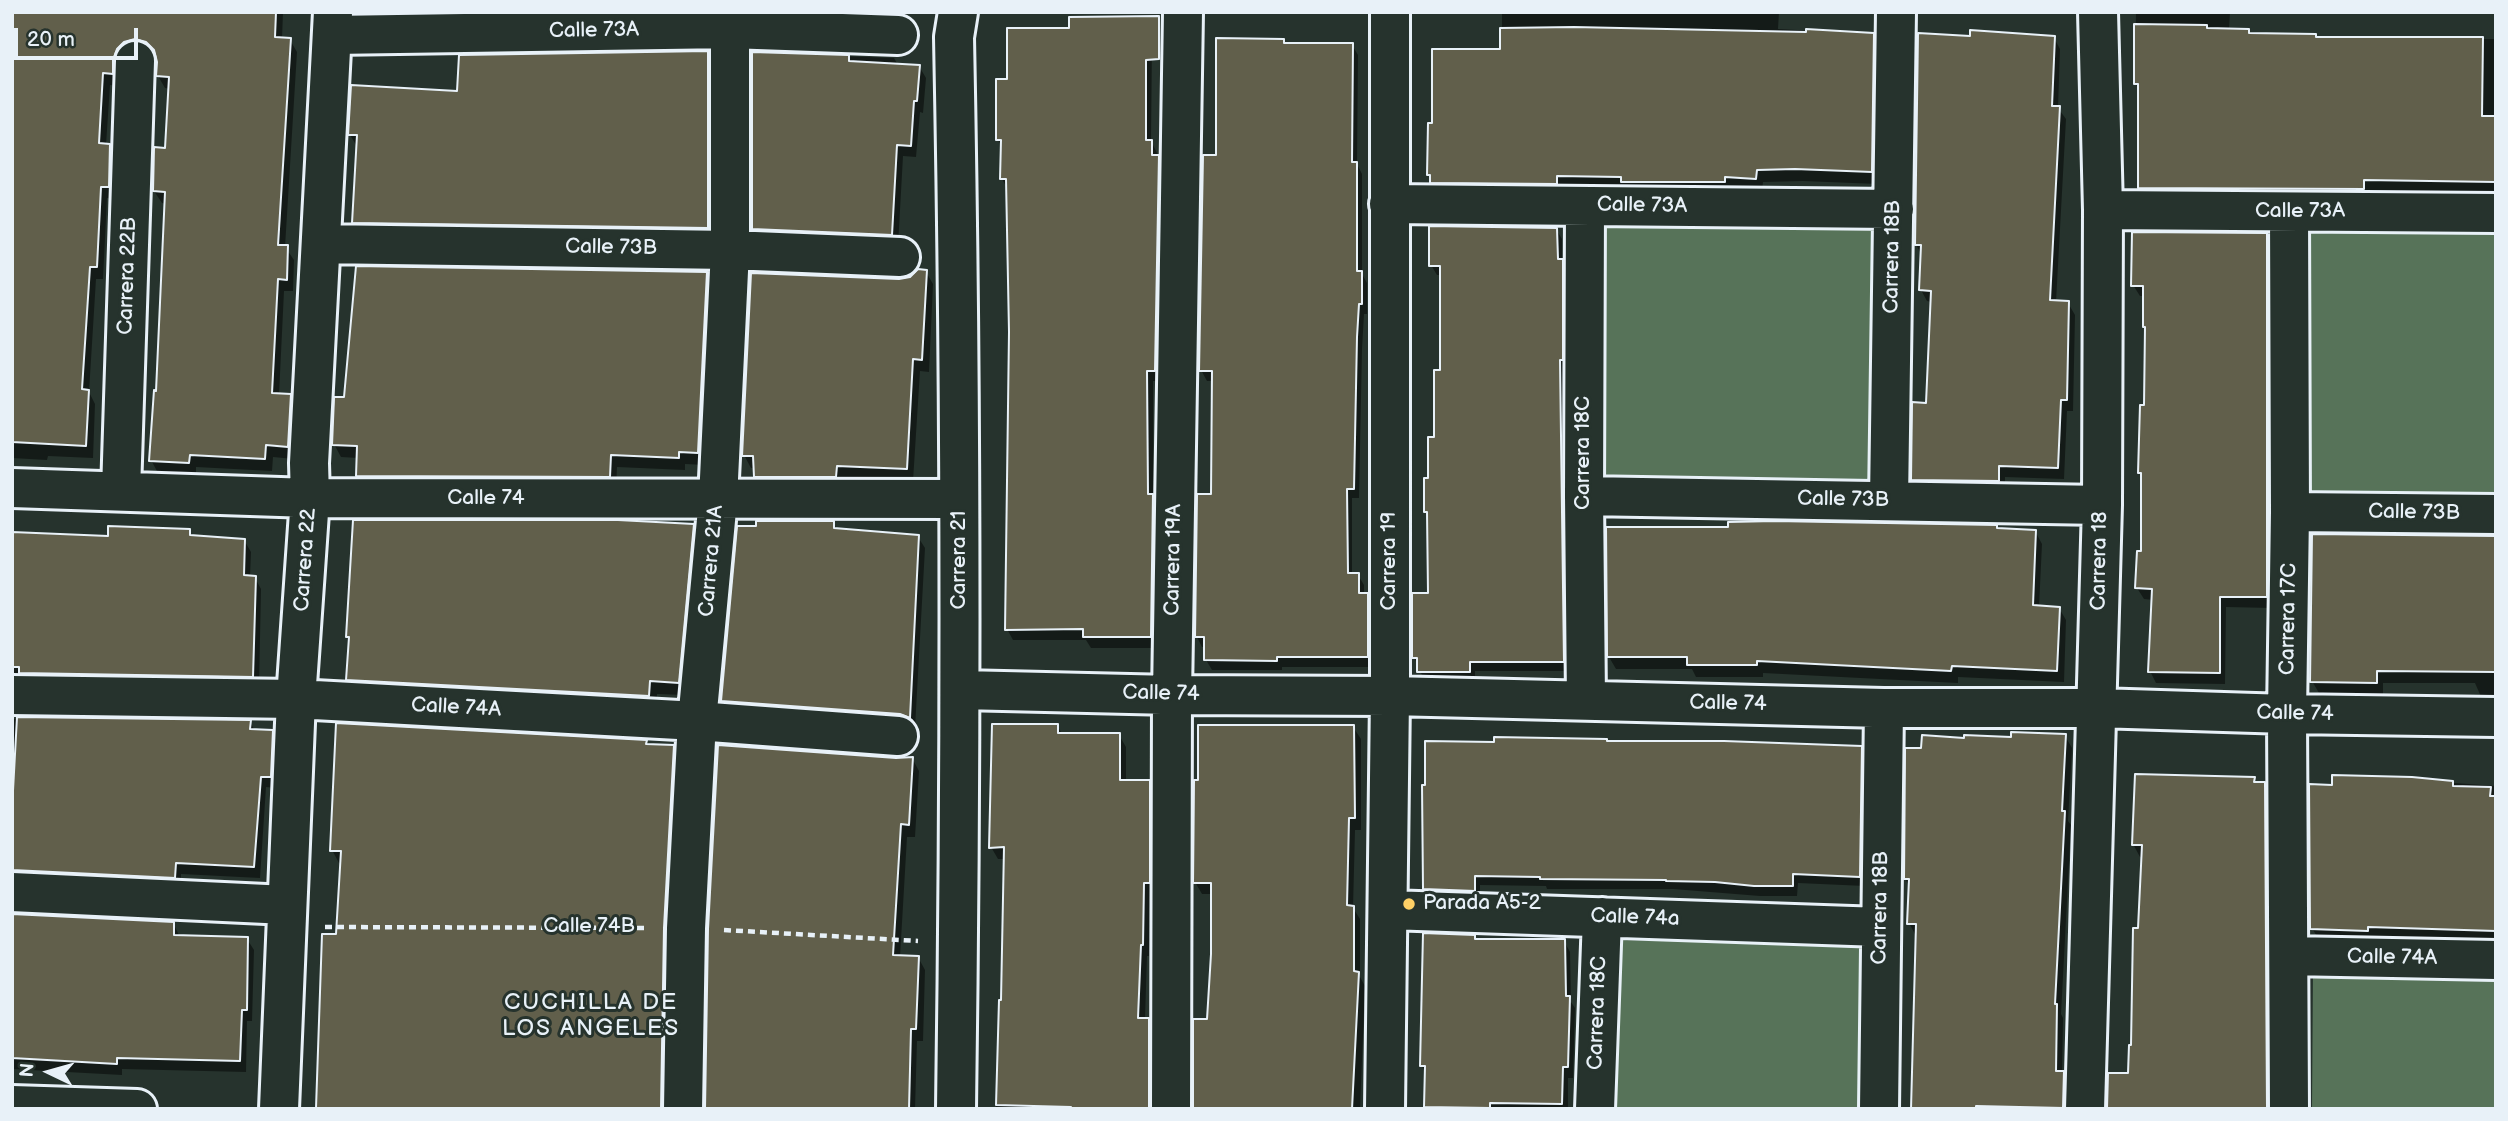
<!DOCTYPE html>
<style>
body{margin:0}
#map{position:relative;width:2508px;height:1121px;overflow:hidden;background:#26332d;font-family:"Balsamiq Sans",sans-serif}
canvas{display:block}
.frame{position:absolute;inset:0;border:14px solid #e8f1f8;pointer-events:none}
.north{position:absolute;left:14px;top:1037px;width:70px;height:70px;-webkit-text-stroke:5px #26332d;paint-order:stroke;rotate:275deg;font-size:19px;font-weight:700;line-height:28px;text-align:center;color:#e8f1f8}
.north::after{content:'';display:block;margin:auto;width:24px;height:32px;background:#e8f1f8;clip-path:polygon(50% 0,100% 100%,50% 72%,0 100%)}
.scale{position:absolute;left:14px;top:28px;width:124px;height:32px;box-sizing:border-box;border:4px solid #e8f1f8;border-top:0;padding-left:9px;font-size:21px;line-height:24px;white-space:nowrap;color:#e8f1f8;-webkit-text-stroke:5px #26332d;paint-order:stroke}
</style>
<div id="map">
<canvas width="2508" height="1121"></canvas>
<div class="frame"></div>
<div class="north">N</div>
<div class="scale">20 m</div>
</div>
<script>
const c = document.querySelector('canvas').getContext('2d');
c.lineJoin = 'round';
function paint(path, color) { c.fillStyle = color; c.fill(path, 'evenodd'); }
function trace(path, color, width, dash) { c.strokeStyle = color; c.lineWidth = width; c.lineCap = dash ? 'butt' : 'round'; c.setLineDash(dash || []); c.stroke(path); }
function drawText(font, color, halo, rows, align = 'center') {
  c.font = font + ' "Balsamiq Sans",sans-serif'; c.lineWidth = 6; c.setLineDash([]); c.textBaseline = 'middle'; c.strokeStyle = halo; c.fillStyle = color; for (const [text, x, y, turn = 0] of rows) {
    c.save(); c.translate(x, y); c.rotate((+turn || 0) * Math.PI / 180); c.textAlign = isNaN(turn) ? turn : align; if (halo) c.strokeText(text, 0, 0); c.fillText(text, 0, 0); c.restore();
  }
}
paint(new Path2D(`
 M1598,217L1875,218L1874,492L1596,490Z
 M2304,224L2496,225V498H2303Z
 M1608,940L1867,942L1866,1109H1607Z
 M2313,973L2496,979V1109H2312Z`), '#577359');
paint(new Path2D(`
 M12,12H283L282,39L290,40L297,52L285,247L294,260L293,291H284L279,395L290,396L297,408L294,459L273,457L272,471L196,467V475L158,473L151,460L158,392L166,204L162,203L154,191L167,150L170,89L165,88L158,76L157,57L144,51L119,86L110,85L106,145H109L117,158L115,199L107,198L103,279H96L89,392L95,404L93,458L48,456L47,460L12,458Z
 M464,12H719L470,23Z
 M755,12H904V25Z
 M1502,12H1779L1778,29L1873,34L1880,46L1878,184L1803,181L1763,182L1762,190L1438,194L1429,175L1433,125L1502,50Z
 M2136,12H2230L2229,30L2248,31L2251,35L2317,39H2496V194L2370,191V200H2146L2140,188L2139,90L2135,83Z
 M2054,38L2060,49L2058,108L2066,119L2056,302L2068,303L2075,315L2073,411H2067L2064,479L2005,477V492L1920,491L1913,479L1928,405L1932,302L1927,301L1921,290L1922,255L1916,245Z
 M1152,41L1151,141L1164,167L1161,381H1153V497L1159,506L1156,648H1091L1086,640H1013L1007,629L1010,377L1007,188L1002,179V147L998,140L1009,81Z
 M1283,41L1286,45H1352L1358,55L1357,164L1362,174V274L1367,283V314H1364L1362,349L1359,498H1352V575H1358L1364,585V595H1367L1373,605V667H1282V670H1212L1206,660V647H1202L1197,637L1213,495L1214,381H1207L1201,370L1218,157Z
 M707,53L715,67V242L362,236L354,222L358,148L350,135L459,93Z
 M754,53L894,58L898,65L919,66L926,78L923,113L920,112L916,157L903,156L898,246L760,240L754,229Z
 M1556,229L1562,239V262L1568,271L1567,369H1565L1569,671H1475V682H1425L1414,657L1430,594L1429,516L1426,511L1441,372V275H1437L1431,265Z
 M2266,235L2273,246L2272,608L2226,607L2225,684L2156,683L2150,671L2153,600L2144,599L2137,588L2143,553V478L2140,473L2146,407L2147,330L2145,326V296H2140L2133,285Z
 M926,272L933,284L929,372L920,371L913,481L843,477V489H763L756,476L755,468H751L744,455L899,281Z
 M706,273L713,286L705,465L685,464V470L617,467L616,489L365,488L357,476L358,458L341,457L334,444L346,399Z
 M833,522L837,530L918,537L925,548L915,728L729,712L723,700Z
 M693,525L700,538L685,695L657,694L656,709L356,692L348,679L350,640L348,636Z
 M1608,529L2035,531L2042,544L2039,607L2059,608L2066,620L2064,682L1958,677V683L1763,673V677H1696L1692,669H1616L1609,657Z
 M189,531L193,537L244,540L251,552L250,577L255,578L261,589L259,687L12,686V533L109,538Z
 M2496,538V699H2482L2475,683H2383V694L2319,693L2312,681Z
 M12,719L250,722L255,731L272,732L278,743L276,788L266,787L260,878L181,874V889L12,883Z
 M1057,725L1062,734L1119,735L1126,747V782H1149L1156,794V894H1150L1149,956H1147L1145,1019L1148,1020L1155,1032V1109H996L1000,1001L1003,1002L1005,859H998L991,847Z
 M1353,727L1361,739V830H1355L1353,908L1360,919V977L1365,986L1360,1109H1195L1209,1021L1213,894H1202L1195,882Z
 M2065,736L2072,748L2068,821L2071,825L2061,1014L2063,1018L2062,1073L2070,1085V1109H1912L1916,936L1909,923L1911,888L1905,879L2013,739Z
 M1606,741L1861,748L1866,758L1865,886L1798,883L1797,896H1760L1673,889H1547L1546,886L1480,885V900L1430,899L1425,889L1496,744Z
 M646,742L648,746L673,747L680,760L668,1109H319L338,936L342,864L339,863L332,850Z
 M912,758L919,771L915,837H907L900,957H918L925,970L923,1041H917L915,1109H707L896,760Z
 M2373,777L2496,786V943L2319,940L2312,928L2333,787Z
 M2254,779L2256,783L2264,784L2272,796L2273,1109H2109L2110,1074L2129,1075L2132,1047L2143,857H2140L2133,844Z
 M12,916L173,923L180,937L247,939L254,950L252,1021H247L246,1072L122,1069V1075L12,1069Z
 M1474,937L1476,941H1564L1570,952L1571,1002L1575,1008L1573,1078H1568V1109H1427L1425,1106L1427,1075L1421,1065Z`), '#0007');
const building = new Path2D(`
 M12,12H276L275,37L291,38L278,245H288L287,280L278,279L272,393L291,394L288,447L266,445L265,459L190,455L189,463L149,461L154,390L156,391L165,192L153,191L154,147L165,148L169,77L156,76L157,62L154,50L146,42L135,39L124,42L117,49L113,60V74L103,73L99,143L110,144L109,187H101L97,267H90L82,389L89,390L86,446L12,442Z
 M1159,16V59L1146,60V140H1152V155H1159L1155,371H1147L1148,494H1153L1151,637H1083V629L1005,630L1009,332L1006,179H1000L1001,140H996V79H1007V28H1069V17Z
 M2134,24L2207,25V28L2249,29V33L2316,34V37H2483L2482,116H2496V182L2364,180V189L2138,188V84H2134Z
 M1574,27L1806,32V29L1874,33L1872,172L1795,169L1757,170L1756,179L1725,177V182H1621V177L1557,176V184L1430,183V175H1427L1428,123H1432V49H1500V28Z
 M1970,30L2055,36L2052,106H2060L2050,300L2069,301L2067,400H2061L2058,468L1999,466V481L1911,480L1912,402L1926,403L1931,291L1919,290L1921,245H1915L1918,33L1970,36Z
 M1216,38L1284,39V43H1353L1352,162H1357V271H1362V304H1359L1357,337L1354,489H1347L1348,573H1359V593H1368V657H1277V661L1204,660V637H1195L1197,494H1211L1212,371H1199L1203,155H1216Z
 M708,51V228L352,223L357,135H348L351,85L457,91L459,55Z
 M752,52L849,55V61L920,65L917,101H914L911,146L897,145L892,235L752,229Z
 M1429,226L1557,228L1558,259H1563V360H1560L1564,662H1470V672H1417V658H1412V593H1428L1427,512H1424V478H1428V437H1434V370H1440V266H1429Z
 M2132,232L2267,233V597H2220V673L2148,672L2152,589L2135,588L2137,551H2141V473H2138L2140,405H2144L2145,327H2143V286H2131Z
 M356,266L707,272L698,453L679,452V458L611,455L610,477L356,476L357,446L332,445L334,397H344Z
 M918,269L927,270L922,360L913,359L907,469L837,466L836,477H754L753,456H742L751,273L899,279L910,277Z
 M353,520H618L694,524L679,683L650,681L649,696L346,680L349,637H346Z
 M756,521H834V528L919,535L910,718L900,714L721,701L737,526H756Z
 M1775,521L1997,525V528L2036,530L2033,605L2060,607L2057,671L1952,666L1951,671L1757,661V665H1687V657H1607L1606,527H1728V522Z
 M108,526L190,529V535L245,539L244,575L256,576L253,677L19,673V667H12V532L108,536Z
 M2312,534L2496,536V672L2377,671V683L2310,682Z
 M17,717L251,720L250,729L273,730L271,777H261L254,867L176,863L175,878L12,870V809Z
 M336,723L647,740L646,744L674,745L664,928L661,1109L316,1108L322,934H336L341,851H330Z
 M992,724H1058V733H1120V780H1150V883H1144L1143,945H1141L1138,1018H1149V1109H1071V1107L996,1105L999,1000H1001L1004,847L989,848Z
 M1198,725H1354L1355,818H1349L1347,905L1354,906V971L1359,972L1352,1109H1193V1019H1207L1211,954V883H1193L1194,780H1198Z
 M2011,732L2066,734L2062,811H2065L2055,1004H2057L2056,1071H2064L2063,1108L1976,1106V1109H1911L1916,924H1907L1909,879H1904L1905,748H1921L1922,735L1964,738V735L2011,737Z
 M1494,737L1607,739V741H1724L1862,746L1860,877L1793,874V886H1754L1715,882L1666,881V880L1540,879V877L1475,876V891L1423,889L1422,785H1425V741L1494,742Z
 M718,745L896,758L913,757L909,825L901,824L893,955L919,956L916,1029H911L909,1109H705L708,929Z
 M2135,774L2255,777L2254,782H2265L2267,1109L2107,1108L2108,1073H2128L2129,1045H2131L2133,928H2138L2142,845H2132Z
 M2332,775L2412,777L2453,781V786L2491,787L2490,796H2496V931L2368,927V931L2310,929L2309,784L2332,785Z
 M12,914L174,922V935L248,937L247,1010H242L240,1061L117,1058V1064L12,1058Z
 M1423,933L1475,935V939H1565L1566,996H1570L1568,1067H1563L1562,1104L1490,1103V1108L1424,1107L1425,1066H1420Z`);
paint(building, '#615f4b');
trace(building, '#e8f1f8', 2);
const minor = new Path2D(`
 M332,35L730,29L898,35
 M1389,204L1894,209
 M1585,206L1584,496L1586,700
 M2103,210L2496,213
 M321,244L730,250L900,257
 M12,488L310,498L959,499
 M121,491L135,61
 M1584,496L2102,505
 M1889,501L1896,12
 M2290,512L2496,514
 M961,690L1172,695L1390,696L1884,708H2097L2287,714L2496,717
 M12,695L296,699L697,721L898,736
 M12,892L287,905
 M1389,910L1881,927
 M2289,956L2496,960
 M12,1105L137,1109
 M279,1109L296,699L310,498L309,463L333,12
 M683,1109L686,928L697,721L718,499L730,250V12
 M956,1109C961,751 961,394 954,37L958,12
 M1171,1109L1172,695L1183,12
 M1385,1109L1390,696V12
 M1595,1109L1602,917
 M1879,1109L1884,708
 M2085,1109L2102,505L2103,210L2098,12
 M2289,1109L2287,714L2290,512L2289,212`);
trace(minor, '#e8f1f8', 44);
trace(new Path2D(`
 M325,927L646,928
 M724,930L918,941`), '#e8f1f8', 4.5, [7, 5]);
trace(minor, '#26332d', 38);
for (const [x, y, r, color] of [
 [1409,904,7,"#ffd166"]
]) { const dot = new Path2D(); dot.arc(x, y, r, 0, 2 * Math.PI); c.fillStyle = color; c.fill(dot); trace(dot, '#26332d', 2.5); }
drawText('21px', '#e8f1f8', '#26332d', [
 ["Calle 73A",594,31,-1],
 ["Calle 73A",1642,206,1],
 ["Calle 73A",2300,212],
 ["Calle 73B",611,248,1],
 ["Carrera 18B",1893,257,-89],
 ["Carrera 22B",128,276,-88],
 ["Carrera 18C",1584,453,-90],
 ["Calle 74",486,499],
 ["Calle 73B",1843,500,1],
 ["Calle 73B",2414,513,1],
 ["Carrera 22",306,560,-86],
 ["Carrera 21",960,560,-90],
 ["Carrera 19A",1174,560,-89],
 ["Carrera 21A",712,561,-85],
 ["Carrera 19",1390,561,-90],
 ["Carrera 18",2100,561,-89],
 ["Carrera 17C",2289,619,-89],
 ["Calle 74",1161,694,1],
 ["Calle 74",1728,704,1],
 ["Calle 74A",456,708,3],
 ["Calle 74",2295,714,1],
 ["Carrera 18B",1881,908,-89],
 ["Calle 74a",1635,918,2],
 ["Calle 74B",589,927],
 ["Calle 74A",2392,958,1],
 ["Carrera 18C",1598,1013,-88]
]);
drawText('21px', '#e8f1f8', '#26332d', [
 ["Parada A5-2",1423,904]
], 'left');
c.letterSpacing = '2px';
drawText('23px', '#e8f1f8', '#26332d', [
 ["CUCHILLA DE",591,1003],
 ["LOS ANGELES",591,1029]
]);
c.letterSpacing = '0px';
</script>
